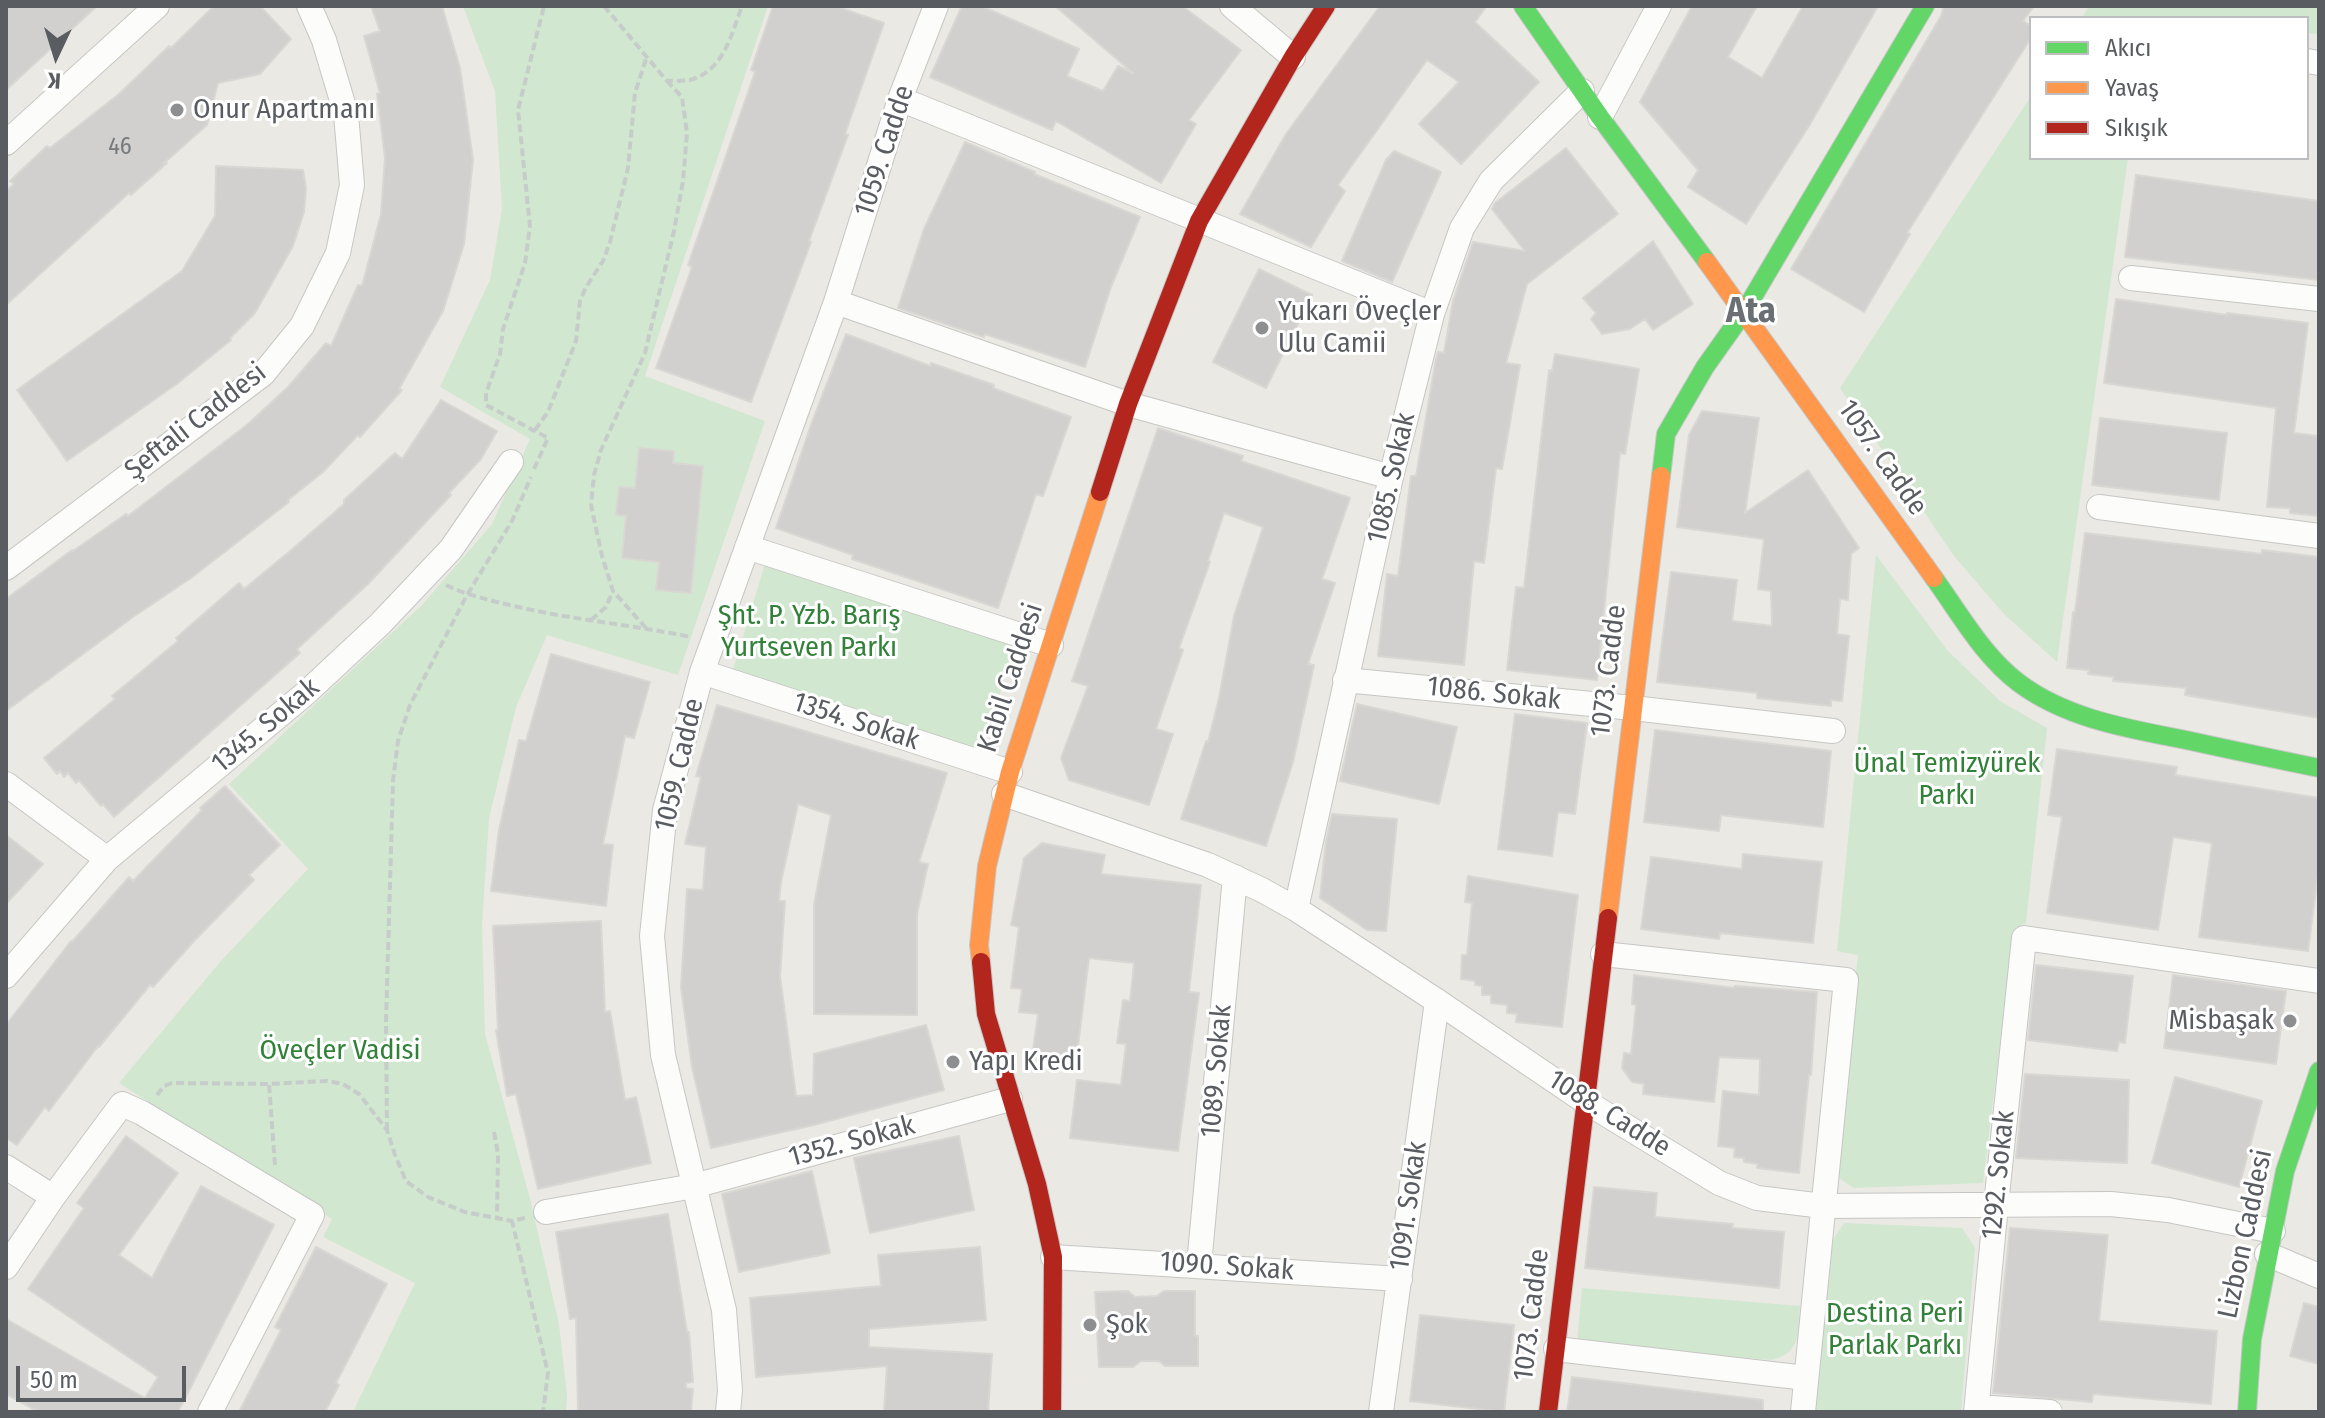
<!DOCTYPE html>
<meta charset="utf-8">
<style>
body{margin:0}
#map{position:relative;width:2325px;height:1418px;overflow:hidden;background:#eae9e4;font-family:"Fira Sans Condensed",sans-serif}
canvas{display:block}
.frame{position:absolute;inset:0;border:8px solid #595d62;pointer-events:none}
.legend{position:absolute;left:2029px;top:16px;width:280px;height:144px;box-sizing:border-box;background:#fff;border:2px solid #bdbec0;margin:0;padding:10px 14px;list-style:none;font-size:24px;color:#595d62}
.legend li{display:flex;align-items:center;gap:16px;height:40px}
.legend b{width:40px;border:2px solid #bdbec0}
.north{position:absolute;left:16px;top:16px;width:80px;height:80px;-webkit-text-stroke:6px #fff;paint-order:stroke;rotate:184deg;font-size:22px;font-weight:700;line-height:32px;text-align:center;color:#595d62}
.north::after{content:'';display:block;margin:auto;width:28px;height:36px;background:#595d62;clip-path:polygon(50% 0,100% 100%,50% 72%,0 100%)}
.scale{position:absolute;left:16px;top:1366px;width:170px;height:36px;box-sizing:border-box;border:4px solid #595d62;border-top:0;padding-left:10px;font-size:24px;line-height:28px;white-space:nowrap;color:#595d62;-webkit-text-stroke:6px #fff;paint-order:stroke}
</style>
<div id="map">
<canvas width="2325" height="1418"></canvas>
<div class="frame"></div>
<ul class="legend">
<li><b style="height:10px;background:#63d668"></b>Akıcı</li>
<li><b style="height:10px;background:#ff974d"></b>Yavaş</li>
<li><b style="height:10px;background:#b3261e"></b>Sıkışık</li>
</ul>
<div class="north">K</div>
<div class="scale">50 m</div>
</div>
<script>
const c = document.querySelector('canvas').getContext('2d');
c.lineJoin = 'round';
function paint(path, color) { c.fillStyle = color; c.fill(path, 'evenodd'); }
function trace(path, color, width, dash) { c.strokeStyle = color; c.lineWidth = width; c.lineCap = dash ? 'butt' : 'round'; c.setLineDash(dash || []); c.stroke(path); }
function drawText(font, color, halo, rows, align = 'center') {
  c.font = font + ' "Fira Sans Condensed",sans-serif'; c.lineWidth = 6; c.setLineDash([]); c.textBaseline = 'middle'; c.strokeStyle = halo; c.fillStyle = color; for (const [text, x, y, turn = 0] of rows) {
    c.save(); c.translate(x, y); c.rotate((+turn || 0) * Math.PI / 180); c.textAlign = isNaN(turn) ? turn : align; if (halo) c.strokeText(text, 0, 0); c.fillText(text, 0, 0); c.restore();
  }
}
paint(new Path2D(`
 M463,6H768L645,376L765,421L678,675L547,635L516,707L489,818L482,924L485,1034L530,1199L559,1324L567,1396L566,1412H353L415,1283L323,1237L332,1219L119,1083L220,962L308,869L229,784L422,605L492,524L530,439L440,387L490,280L502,209L495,91Z
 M2089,6H2319V34L2307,33V18H2082Z
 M2031,96V158H2128L2057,662L2004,614L1954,556L1840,388Z
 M768,554L1016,639L983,751L733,670Z
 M1876,555L1948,651L2000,701L2047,728L2026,923L2014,929L1983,1183L1854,1188L1833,1174L1858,955L1837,951Z
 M1844,1223L1962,1228L1975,1248L1961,1412H1814L1832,1241Z
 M1582,1288L1800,1306C1797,1333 1802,1353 1771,1360L1577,1343Z`), '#d1e7cf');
const building = new Path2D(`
 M6,6H97L6,90Z
 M214,6H260L291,39L260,74L218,83L207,125L164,163H167L131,195L129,193L6,305V191L14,184L10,181L47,146L50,148L119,94L169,46L171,48Z
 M371,6H442L460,68L473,160L464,244L443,311L399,389L402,390L360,437L358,435L323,472L288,500L289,502L191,578L133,617L6,711V599L72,550L73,551L126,514L128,516L248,424L288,387L326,343L331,346L358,285L362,286L381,214L385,158L377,94L380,93L364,36L380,31Z
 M773,6H835L884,23L845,134L848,135L809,241L811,242L751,402L656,368L692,267L688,265L755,72L751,70Z
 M962,6H981L1079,49L1067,76L1103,91L1118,66L1133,73L1055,6H1182L1241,50L1189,120L1196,124L1161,183L1056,121L1052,130L930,77Z
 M1380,6H1487L1475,22L1539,82L1461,164L1419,124L1459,82L1427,60L1338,185L1345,191L1311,247L1240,214L1286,134Z
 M1692,6H1757L1728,57L1762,78L1803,6H1878L1809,126L1746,224L1688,187L1698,170L1640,102Z
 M1944,6H2034L2023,21L2031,26V38L1907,233L1910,234L1864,312L1791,269L1941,16Z
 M965,142L1035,172L1034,174L1140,217L1111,287L1085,367L985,334L984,337L898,308L924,229Z
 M1566,148L1618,214L1527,284L1506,363L1520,365L1502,469L1496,468L1484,563L1474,561L1464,665L1378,656L1387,574L1398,576L1411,476H1416L1436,359L1438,352L1444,353L1453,301L1473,242L1525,251L1492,209L1495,203Z
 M1394,151L1441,172L1392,282L1342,261L1386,160Z
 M216,166L303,170L306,189L304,212L293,246L255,313L230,338L231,340L178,383L67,461L17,390L182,271L215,216Z
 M2136,175L2319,201V280L2125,257Z
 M1653,241L1693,304L1653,330L1645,319L1630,329L1602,334L1591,319L1596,313L1583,298Z
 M1259,269L1312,295L1266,388L1213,362Z
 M2116,299L2227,315V313L2308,323L2294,433L2319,436V516L2290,513V508L2267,507L2276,408L2104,383Z
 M846,334L930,366L931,363L994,385L993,388L1071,417L1043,496L1036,494L998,608L852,559L853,555L776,528L812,422Z
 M1555,354L1639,369L1625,454L1620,453L1597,680L1507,670L1516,587L1524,588L1549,370L1552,371Z
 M441,400L497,431L481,459L449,493L451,495L368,584L297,649L300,653L114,817L103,804L101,806L79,780L76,783L68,773L64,777L60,771L57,774L44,758L115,699L112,696L178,641L176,638L239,583L244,589L290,551L344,504V500L395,453L402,459Z
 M1702,411L1759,418L1745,513L1808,470L1859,548L1851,554L1848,600L1840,599L1837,634L1849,636L1842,701L1831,700V706L1757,698V693L1657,682L1671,572L1737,580L1732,621L1772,626L1771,591L1758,589L1764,539L1677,527L1689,435Z
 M2100,418L2227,433L2219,500L2092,485Z
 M1158,428L1243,456L1241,461L1350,498L1322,579L1335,583L1308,664L1314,665L1293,762L1266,846L1181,819L1206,741L1208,742L1219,698L1234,616L1263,527L1224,513L1208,561L1210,562L1179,648L1183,650L1156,729L1173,734L1149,805L1069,780L1061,758L1088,686L1072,681Z
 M639,448L674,451L673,463L703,466L691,593L656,590L659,562L622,558L626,516L616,515L619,487L635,488Z
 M2085,533L2262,554V550L2319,557V718L2185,695L2186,688L2113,681L2114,677L2088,674L2089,670L2067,668L2073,612H2075Z
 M551,654L650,682L634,738L625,736L603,844L613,845L606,906L491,891L499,830L519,740L526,741Z
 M1357,704L1457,727L1439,804L1340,781Z
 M717,705L947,773L919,862L928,864L917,914V1015L814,1014V905L831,815L798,804L781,882L779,901H785L780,976L796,1096L813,1095L814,1054L926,1025L944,1090L814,1125L711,1148L692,1067L681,987L687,889L703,890L706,847L685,844L701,777L696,776Z
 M1515,714L1587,723L1575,814L1558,812L1552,856L1498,849Z
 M1655,730L1831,751L1823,827L1721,815L1719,831L1644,822Z
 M2057,749L2177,767L2175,775L2319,798V867L2308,951L2199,937L2212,843L2173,837L2158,930L2047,913L2062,817L2048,815Z
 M225,786L280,845L249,875L254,880L194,941L153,987L150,985L99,1047L98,1046L49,1111L45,1107L17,1145L6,1138V1025L71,941L72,942L129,877L133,881L202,810L200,808Z
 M1332,814L1397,819L1386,931L1367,930L1320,898L1326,841Z
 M6,835L43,864L6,904Z
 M1042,843L1105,855L1101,874L1201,885L1189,992L1199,993L1178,1151L1070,1138L1077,1080L1121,1085L1126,1044L1117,1043L1123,1000L1130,1001L1134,963L1089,958L1076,1062L1032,1057L1038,1014L1019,1012L1022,989L1011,988L1019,927L1011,925L1024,858Z
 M1743,854L1822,862L1813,943L1720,933L1719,939L1641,929L1651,857L1742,869Z
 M1468,876L1578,895L1562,1027L1516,1022L1517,1014L1507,1013V1005L1491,1003V995H1482V986L1475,985V981L1461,979L1462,955H1467L1472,903L1465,902Z
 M601,921L605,1012L610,1011L625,1100L636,1097L651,1163L538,1189L516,1094L507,1096L496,1030H498L493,926Z
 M2036,965L2133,976L2125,1043L2119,1042L2117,1051L2028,1040Z
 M1634,975L1734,988L1735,986L1817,992L1811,1075H1809L1799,1173L1757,1168L1758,1164L1744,1162V1158L1734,1157L1735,1148L1718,1146L1723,1091L1759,1095L1760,1059L1719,1057L1714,1102L1643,1094L1644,1084L1632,1082L1622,1068L1624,1053L1631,1054L1636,1005L1632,1004Z
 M2173,975L2286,991L2276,1064L2164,1048Z
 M2025,1074L2129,1080L2127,1163L2016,1158Z
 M2175,1077L2262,1101L2239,1187L2152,1163Z
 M126,1136L178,1173L119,1255L152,1278L201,1186L274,1225L178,1412H39L6,1394V1319L145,1398L158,1377L28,1289L84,1208L77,1203Z
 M959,1136L974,1210L870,1233L854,1158Z
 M812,1171L830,1253L739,1272L722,1194Z
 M1594,1187L1657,1193L1655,1217L1733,1224L1732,1228L1784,1232L1779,1288L1585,1268Z
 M668,1214L687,1332H689L693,1382L686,1383V1388L693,1389L691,1412H578L576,1318L570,1319L556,1232Z
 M2010,1228L2108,1235L2099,1321L2217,1331L2211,1404L2093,1394L2092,1402L1993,1393Z
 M316,1247L387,1284L336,1383L339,1385L325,1412H239L281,1330L275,1327Z
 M980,1247L986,1320L869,1329V1347L992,1354L988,1412H884L887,1366L756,1377L750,1298L881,1286L878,1255Z
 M1128,1291L1135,1297L1157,1296L1164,1291H1195V1336H1198V1366H1165L1159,1361H1141L1133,1367H1099L1095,1292Z
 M2304,1303L2319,1307V1364L2290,1356Z
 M1420,1315L1514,1325L1504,1412L1410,1401Z
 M1572,1377L1763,1400V1412H1567Z`);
paint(building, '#d1d0ce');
trace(building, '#d9d7d3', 2);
const street = new Path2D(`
 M1232,6L1293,57
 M2307,61L2319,63
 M900,99L1432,314
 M1600,117L1659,6
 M6,143L157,6
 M2131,278L2319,299
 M836,302L1128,404L1391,477
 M2099,507L2319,536
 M747,547L1051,645
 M6,568L263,374L302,326L338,253L352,185L346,114L324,40L309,6
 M702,672L1010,772
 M1345,680L1633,708L1833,731
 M6,784L107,859
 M1004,794L1208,865L1262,890L1296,909L1437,1001L1586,1102L1719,1183L1757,1198L1823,1206L2111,1204L2168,1210L2273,1231
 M1296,909L1391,477L1432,314L1462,228L1491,181L1582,91
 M1603,954L1846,980L1803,1412
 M6,976L107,859L306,693L380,624L451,549L511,462
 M6,1167L53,1197
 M546,1212L694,1186L1010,1099
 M2267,1254L2319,1276
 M1053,1257L1400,1279
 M1199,1265L1235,877
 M6,1267L53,1197L122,1104L142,1113L312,1215L210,1412
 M1556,1349L1806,1378
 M1977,1407L2050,1412
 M728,1412L730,1390L724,1310L663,1055L652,936L665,810L702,672L836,302L900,99L936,6
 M1381,1412L1437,1001
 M1976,1412L1996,1205L2024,938L2319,981`);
const fast = new Path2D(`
 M1523,6L1600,117L1707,262
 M1661,476L1666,434L1705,367L1744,312L1925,6
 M1934,578C1960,614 1983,656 2019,683C2067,719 2130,729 2186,740C2231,750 2275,759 2319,768
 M2247,1412L2252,1339L2285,1171L2319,1071`);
const slow = new Path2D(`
 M1707,262L1934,578
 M1608,918L1661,476
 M981,962L979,945L987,866L1010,772L1100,492`);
const jam = new Path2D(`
 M1100,492L1128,404L1199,221L1293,57L1326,6
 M981,962L986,1014L1037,1184L1053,1257L1052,1412
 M1548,1412L1608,918`);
trace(street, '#c6c6c4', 26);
trace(fast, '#c6c7c6', 20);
trace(slow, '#c6c7c6', 20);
trace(jam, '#c6c7c6', 20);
trace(new Path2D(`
 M604,6L667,81C675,80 686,82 693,79C724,69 732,33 742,6
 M535,430L548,412L576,341L580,301L586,287L603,261L610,242L628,168L635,93L647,56
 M534,469L548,438L486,405V393L500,354L503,329L525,263L530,226L518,110L544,6
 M446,585C469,596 493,601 518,607C575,620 633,625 691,637
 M591,620L606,607L613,591
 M646,628L613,591L602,556L591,505L594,475L601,450L645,353L674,231L683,181L687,133L682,97L667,81
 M157,1095L164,1086L172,1083L269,1084
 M387,1130L386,1021L393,781L398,741L410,705L467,595L512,521L531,477
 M494,1132L498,1154L497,1218
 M275,1165L269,1084L327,1081L343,1084L359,1094L387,1130L395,1155L406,1181L428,1197L465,1212L512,1221
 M525,1218L512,1221L548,1373L543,1412`), '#c6ccc9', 4, [8, 4]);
trace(street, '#fcfcfb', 24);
trace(fast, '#63d668', 18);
trace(slow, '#ff974d', 18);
trace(jam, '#b3261e', 18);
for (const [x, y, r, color] of [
 [177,110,8,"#8c8e90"],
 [1262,328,8,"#8c8e90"],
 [2290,1021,8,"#8c8e90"],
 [953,1062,8,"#8c8e90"],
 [1090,1325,8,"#8c8e90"]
]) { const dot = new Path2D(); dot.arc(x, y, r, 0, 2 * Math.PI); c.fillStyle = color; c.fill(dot); trace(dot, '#fff', 3); }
drawText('24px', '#787b7e', null, [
 ["46",120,147]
]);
drawText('28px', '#595d62', '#fff', [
 ["Onur Apartmanı",193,110],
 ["Yukarı Öveçler",1278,312],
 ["Ulu Camii",1278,344],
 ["Misbaşak",2274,1021,"right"],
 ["Yapı Kredi",969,1062],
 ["Şok",1106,1325]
], 'left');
drawText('28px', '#595d62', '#fff', [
 ["1059. Cadde",885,151,-72],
 ["Şeftali Caddesi",196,422,-38],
 ["1057. Cadde",1882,458,55],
 ["1085. Sokak",1392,478,-77],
 ["1073. Cadde",1609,671,-83],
 ["Kabil Caddesi",1011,678,-72],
 ["1086. Sokak",1494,694,6],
 ["1354. Sokak",856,722,18],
 ["1345. Sokak",266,726,-40],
 ["1059. Cadde",680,765,-77],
 ["1089. Sokak",1217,1071,-85],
 ["1088. Cadde",1609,1114,32],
 ["1352. Sokak",852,1142,-15],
 ["1292. Sokak",1999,1175,-84],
 ["1091. Sokak",1409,1206,-82],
 ["Lizbon Caddesi",2246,1234,-78],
 ["1090. Sokak",1227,1267,4],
 ["1073. Cadde",1532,1315,-83]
]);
drawText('28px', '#328139', '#fff', [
 ["Şht. P. Yzb. Barış",809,616],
 ["Yurtseven Parkı",809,648],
 ["Ünal Temizyürek",1947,764],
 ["Parkı",1947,796],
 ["Öveçler Vadisi",340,1051],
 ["Destina Peri",1895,1314],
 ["Parlak Parkı",1895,1346]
]);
drawText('bold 36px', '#6a6f74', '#fff', [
 ["Ata",1751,312]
]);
</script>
